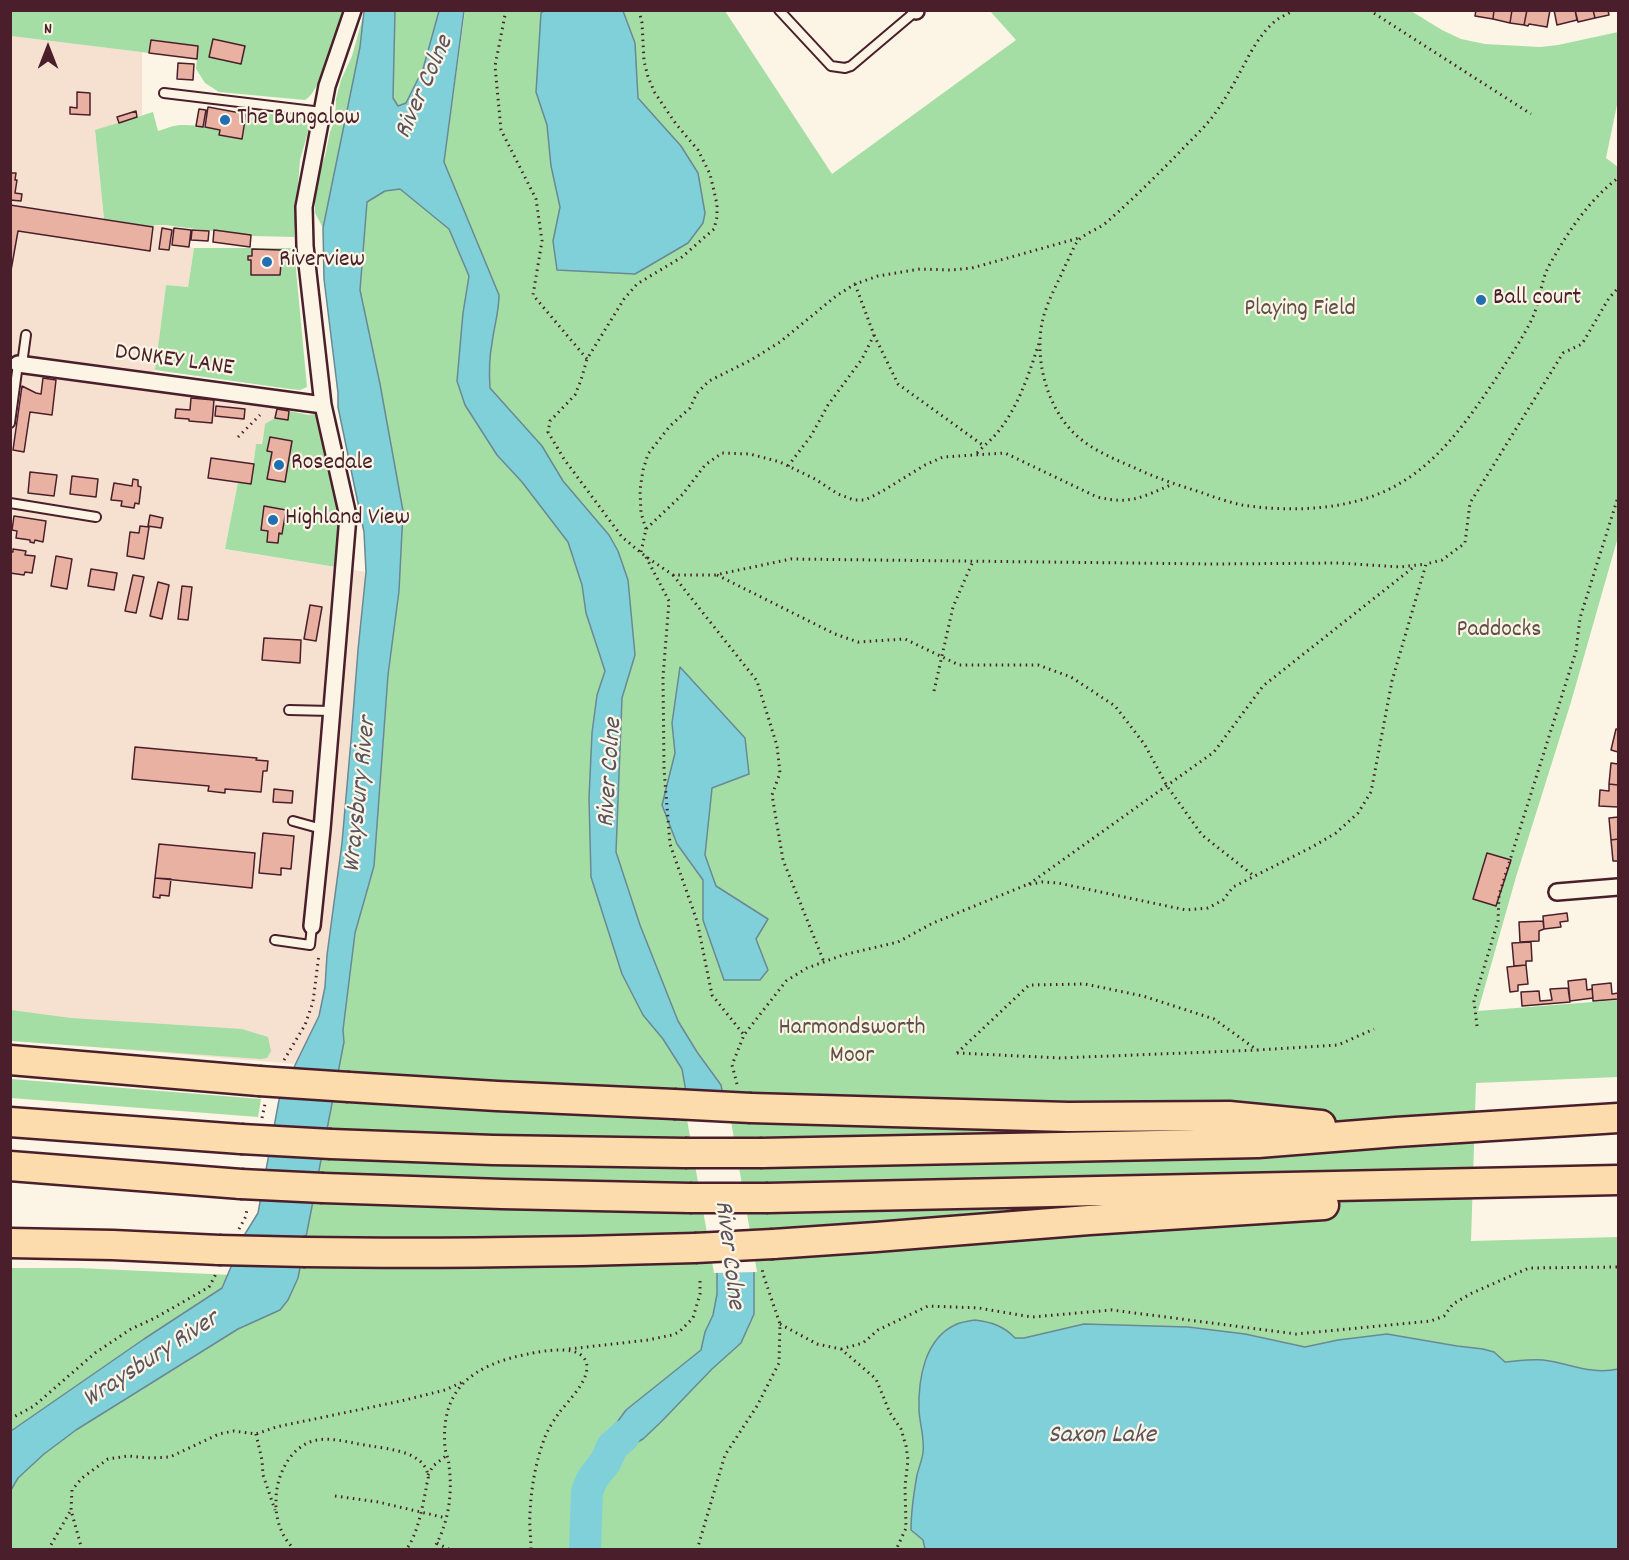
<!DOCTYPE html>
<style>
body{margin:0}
#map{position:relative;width:1629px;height:1560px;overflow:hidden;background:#fcf5e5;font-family:Dekko,sans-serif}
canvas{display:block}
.frame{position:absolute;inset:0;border:12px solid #4a1f2b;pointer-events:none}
.north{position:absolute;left:18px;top:18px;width:60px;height:60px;-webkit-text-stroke:4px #fcf5e5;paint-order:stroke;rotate:0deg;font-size:16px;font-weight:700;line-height:24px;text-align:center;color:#4a1f2b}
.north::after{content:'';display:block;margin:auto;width:21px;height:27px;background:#4a1f2b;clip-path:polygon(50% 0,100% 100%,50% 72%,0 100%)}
</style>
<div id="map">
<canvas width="1629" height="1560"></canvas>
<div class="frame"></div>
<div class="north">N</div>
</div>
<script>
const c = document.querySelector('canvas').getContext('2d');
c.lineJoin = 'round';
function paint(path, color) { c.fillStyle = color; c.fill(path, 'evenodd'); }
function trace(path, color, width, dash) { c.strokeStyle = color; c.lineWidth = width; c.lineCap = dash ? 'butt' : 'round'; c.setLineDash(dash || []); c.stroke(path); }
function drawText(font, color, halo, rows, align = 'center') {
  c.font = font + ' Dekko,sans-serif'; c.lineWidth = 4.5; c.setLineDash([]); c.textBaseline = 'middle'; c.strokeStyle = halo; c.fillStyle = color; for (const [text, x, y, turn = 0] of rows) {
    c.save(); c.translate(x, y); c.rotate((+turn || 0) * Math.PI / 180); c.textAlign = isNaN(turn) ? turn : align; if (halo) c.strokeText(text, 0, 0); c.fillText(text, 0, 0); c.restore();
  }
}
paint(new Path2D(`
 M11,36L142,52V115L95,131L104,219L153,227L154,225L191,230L189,247L194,248L188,287L166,285L153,385L289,404L288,420L265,424L261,444H256L251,484L238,482L225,549L366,572L358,650L351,740L342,843L327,955L325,987L319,1016L295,1064L11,1040Z`), '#f6e1d1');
paint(new Path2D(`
 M11,11H346V12C339,30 321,92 305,100L219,92L205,83L196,69L198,46L151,40L149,53L11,36Z
 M395,11H439L423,69L406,103L398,106L393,98Z
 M465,11H725L832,174L1016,40L990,11H1411L1442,30L1461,39L1485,44L1540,47L1558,45L1618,32V100L1606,158L1618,167V537L1571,702L1516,877L1478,1011L1618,1000V1077L1476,1083L1471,1241L1618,1237V1549L11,1550V1268H79L298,1278L344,1042L343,1030L355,933L374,867L388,675L399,591L403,511L380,384L360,290L367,202L384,191L400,189L444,162Z
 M364,13L360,47L323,228L315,213V194L318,175L325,156L330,132L335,119L336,99L341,80L352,56Z
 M248,111L307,119L308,132L300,160L294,237L252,236L164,225H154L153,227L104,219L95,130L153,112L158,131C165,129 174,125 181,125C202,124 223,131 242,138L246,114Z
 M194,248H294L307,387L300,390L290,389L155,370L166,285L188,287Z
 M289,411L309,415L315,414L339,516L336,567L225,549L238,482L251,483L256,444H262L265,424L275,418L287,420Z
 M11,1010L71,1018L242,1029L268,1037L271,1051L267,1058L261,1059L11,1041Z
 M11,1079L261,1099L258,1117L11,1098Z`), '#a4dea4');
const water = new Path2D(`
 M364,11H395L393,98L398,106L406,103L423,69L439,11H464L444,162L499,295C499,312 494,327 492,343C489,359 489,373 490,388L542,446L563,481L609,535L618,551L628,580L635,655L622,698L616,852L640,925L678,1021L697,1052L721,1085L754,1266V1314L741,1343L712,1369L661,1422L643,1439L619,1453L611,1462L599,1471L600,1446L626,1410L701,1350L705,1332L713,1315L717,1294V1267L682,1069L663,1039L643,1015L622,974L591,877L589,798L592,733L597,695L605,671L586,613L582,585L568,542L522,482L497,455L465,405L457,381L463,313L469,276L449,229L400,189L385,191L367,202L360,290L380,384L403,511L399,591L388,675L374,866L355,933L343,1030L344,1042L298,1278L288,1300L280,1310L238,1329L76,1430L44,1454L18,1478L11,1490V1431L144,1339L222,1288L245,1234L258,1213L279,1100L297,1061L319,1016L325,987L327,955L342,843L351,740L358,650L366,572L364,532L338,407V393L324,279L323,228L360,47Z
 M544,11H623L635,43L638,98L681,146L698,173L705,213L703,223L688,243L635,274L557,270L553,241L560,207L551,166L547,125L536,92L541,13Z
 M680,667L745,738L749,774L712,788L705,855L716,886L768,919L756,939L768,970L760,980H724L703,920V880L677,844L662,805L675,753L672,723Z
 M975,1320C991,1322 1004,1326 1015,1338H1024L1084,1324L1188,1327L1245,1334L1305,1347L1338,1340L1387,1334L1457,1346L1483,1349L1494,1352L1505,1362C1517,1361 1531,1359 1543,1360C1569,1363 1590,1375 1618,1369V1549H925L923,1540L911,1530C911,1512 914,1492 917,1475C919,1467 922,1460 923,1453C925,1440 920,1425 919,1411C918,1380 924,1338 957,1324C962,1322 969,1321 975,1320Z`);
paint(water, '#80d0da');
trace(water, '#6a8994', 1.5);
paint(new Path2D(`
 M682,1091L726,1092L757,1272L714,1273Z`), '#fcf5e5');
trace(new Path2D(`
 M585,1550L587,1492L592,1479L606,1461L612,1447L624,1436`), '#80d0da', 32);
const building = new Path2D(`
 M1476,10H1494L1493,19L1475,16Z
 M1494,10H1512L1510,23L1493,19Z
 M1512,10H1527L1524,25L1510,23Z
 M1527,10H1550L1547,27L1529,24L1528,26L1524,25Z
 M1554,10H1575L1577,20L1557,25Z
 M1575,10H1593L1595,18L1578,22Z
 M1593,10H1608L1609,15L1595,18Z
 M213,39L245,46L241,64L209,57Z
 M151,40L198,46L197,59L149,53Z
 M178,63L194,64L193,80L177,79Z
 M77,92L90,93V115L70,114V107L77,108Z
 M208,107L246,114L242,139L219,135L220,130L205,127Z
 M199,109L206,110L203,127L196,126Z
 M136,111L137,117L119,123L117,117Z
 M10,173H16L15,180H17L15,193L22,194L21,201L10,200Z
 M10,205L153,227L150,251L18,231L10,276Z
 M162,228L172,230L169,250L159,249Z
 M174,228L191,230L189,247L172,245Z
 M192,230L209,231L208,241L191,240Z
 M214,230L251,235L250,247L213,242Z
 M252,249L281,250L280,260H284V265H281L280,275H251V260H248V256H252Z
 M43,378L56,380L52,415L30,412L24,452L13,450L22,386L36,393L41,394Z
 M191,398L214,400L212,423L189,421V419L175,418L176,409L190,410Z
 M216,406L245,409L244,419L215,416Z
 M277,409L289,411L288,420L275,418Z
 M270,437L292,441L285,482L267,479L272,452L267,451Z
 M211,458L254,464L251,484L208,478Z
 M30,472L57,475L54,496L28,493Z
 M72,476L98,479L96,497L70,494Z
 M133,479L138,480V486L141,487L139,504L135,503L134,508L121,506L122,501L111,500L114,483L132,486Z
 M264,506L286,510L282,534L279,533L278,543L267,542L268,531L261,530Z
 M150,515L163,518L161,528L148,526Z
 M14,516L46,521L43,542L35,540L34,543L30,542V540L16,538L17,531L12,530Z
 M140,526L149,527L144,559L127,556L130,532L139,533Z
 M13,549L26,551L25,555L35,556L32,573L25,572L24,575L10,573V552H13Z
 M56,556L72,559L67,589L51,586Z
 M91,569L117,573L114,590L88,586Z
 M133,575L144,577L136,613L125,611Z
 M158,582L169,585L162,619L150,616Z
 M182,586L192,587L188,620L178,619Z
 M310,605L322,607L316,641L304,639Z
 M264,638L301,640L300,663L262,660Z
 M1616,729H1618V752L1611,750Z
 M135,747L257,758L256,760L268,761L267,771H263L261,792L225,789V793L208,791L209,786L132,779Z
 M1611,763L1618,764V785L1609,784Z
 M1609,784L1618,785V807L1599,806L1600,790L1609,791Z
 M274,789L293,791L292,803L273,802Z
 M1618,817V839L1611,840L1609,818Z
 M263,833L294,836L291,869L281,868V875L259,873Z
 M1618,839V861H1613L1611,840Z
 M159,844L255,853L252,888L155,878Z
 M1487,853L1511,860L1496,906L1473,899Z
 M155,878L171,879L169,896L160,895V898L153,897Z
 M1567,913L1568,921L1560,922L1561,927L1544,929L1543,916Z
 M1543,921L1544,929L1539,931V941L1520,942L1519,922Z
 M1531,942L1532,961H1526V965L1514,966L1512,943Z
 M1526,965L1528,984L1518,985V991L1510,992L1507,967Z
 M1586,979L1587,990L1592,989L1593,998L1570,1001L1568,981Z
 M1611,983L1612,994L1618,993V999L1593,1001L1592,985Z
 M1568,988L1570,1002L1522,1006L1521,992L1539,991L1540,1001L1552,1000L1550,989Z`);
paint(building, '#e9b1a1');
trace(building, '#4a1f2b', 1.5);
const service = new Path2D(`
 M779,10L831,66L845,68L851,66L916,11
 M164,93L322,112
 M10,363L18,364L10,423
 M22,364L26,335
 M10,503L96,517
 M289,710L331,711
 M293,821L322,829
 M275,940L310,945L312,926`);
const minor = new Path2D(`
 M915,10L916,11
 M18,364L323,405
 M1557,892L1618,887
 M312,926L322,829L348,516L323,405L305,246L304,207L327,86L353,10`);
const motorway = new Path2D(`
 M10,1060L259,1081
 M349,1087L497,1096L674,1104
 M751,1108L1068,1117L1229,1116L1321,1125
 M10,1122L241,1139
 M331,1144L493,1150L685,1153
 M762,1153L1258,1143L1396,1132L1618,1118
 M10,1166L241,1184
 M323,1188L502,1194L690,1198
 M768,1198L1618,1180
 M10,1243L113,1245L219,1250
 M773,1244L876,1237L1089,1220L1324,1205
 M306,1252C436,1254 565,1252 695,1248`);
trace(service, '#4a1f2b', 12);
trace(minor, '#4a1f2b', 20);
trace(motorway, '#4a1f2b', 33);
trace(new Path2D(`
 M506,10L495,66L501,130L536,199L542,241L533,295L587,359
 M639,10L642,23L644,61L648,77L655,93L676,124L698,150L710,174L717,204V217L714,229L682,257L637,284L624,299L587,359L581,380L575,395L550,421L548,432L564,459L622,537L645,556L673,575H715L791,559L1213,564L1339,563L1400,567L1426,564
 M1295,10C1289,13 1283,16 1278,19C1259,33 1249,56 1238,76C1228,94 1217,113 1203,128C1172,160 1141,192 1108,221C1100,229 1082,234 1077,242C1073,248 1070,257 1066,264C1058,283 1046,303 1042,323C1035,359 1046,402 1070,429C1087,448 1112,458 1135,468C1156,478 1178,485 1200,492C1214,497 1228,502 1242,505C1293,513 1358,510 1402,482C1442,458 1469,418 1495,380C1507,361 1521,341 1531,321C1539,305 1540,288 1546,272C1549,265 1554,257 1558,250C1574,223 1593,197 1618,178
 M1369,10L1531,114
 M874,335L898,384L984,446
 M238,437L260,415
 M977,453C984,446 991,440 997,433C1018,408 1029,374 1039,343
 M788,466L811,436L828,405L862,359L874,335L855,284
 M646,529L641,513L640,490L643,470L648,454L670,426L690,408L697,393L709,381L751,360L780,342L836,296L855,284L878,276L920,269L951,270L972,268L1079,238
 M641,552L646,529L683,494L705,465L722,453L750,454L780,462L815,479L838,494L854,500H865L881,492L925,465L943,457L1005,453L1097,497C1131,505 1142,497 1173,484
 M646,557L669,601L663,677L664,769L670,844L697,921L712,995L744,1035
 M673,575L757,681L777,746L780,773L772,795L783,860L824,962
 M717,575L835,634L858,642L905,639L959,665H1038L1071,677L1115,706L1145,745L1167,786L1202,835L1254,876
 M934,691L953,607L973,561
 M1029,884L1214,752L1263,686L1415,566
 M1477,1026L1474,1001L1498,921L1499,895L1576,651L1580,618L1618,497
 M957,1053L1029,985L1085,984L1143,996L1214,1019L1257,1050L1338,1045L1374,1029
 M957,1053L1061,1058L1257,1050
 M284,1060L305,1025L313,1002L319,954
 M737,1084L732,1065L744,1035L786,981L807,968L843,955L898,942L933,923L1026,885L1042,882L1058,883L1186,910L1208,908L1223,900L1233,887L1312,847L1336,833L1358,813L1371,792L1392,681L1426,564L1442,560L1465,543L1470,503L1563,353L1582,344L1609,298L1618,288
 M262,1118L265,1104
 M239,1229L246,1216L247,1208
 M780,1324L817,1344L841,1349L876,1379L890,1413L901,1429L906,1446L908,1460L905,1486L906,1528L896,1550
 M569,1349L648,1340L672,1335L679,1332L693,1318L700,1294V1277
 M841,1349L863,1343L878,1330L928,1306L979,1308L1032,1317L1112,1310L1296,1334L1431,1321L1444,1316L1453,1304L1472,1293L1529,1268L1618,1267
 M10,1419L34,1406L95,1353L131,1329L155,1318L209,1287L217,1272
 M256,1434L262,1460L263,1475L275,1510
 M428,1475L433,1466L447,1455
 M335,1496L378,1502L446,1518
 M437,1543L450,1550
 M48,1550L71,1510
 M82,1550L71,1510L72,1490L82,1478L108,1459L128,1456L150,1458L170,1457L219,1434L234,1431L256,1434L276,1427L401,1401L445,1390L465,1381
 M295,1550C281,1537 275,1518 276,1500C276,1476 290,1445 317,1440C334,1437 354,1444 371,1446C388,1449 415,1451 425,1467C426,1468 428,1474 428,1476C429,1479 426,1485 426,1489C422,1509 418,1533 406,1550
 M433,1550C448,1526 453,1494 449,1466C449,1460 446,1454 445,1448C440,1388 473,1365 528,1354C543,1351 586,1342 587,1367C587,1383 568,1401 559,1413C554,1420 548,1429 545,1437C536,1460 531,1488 530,1513C529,1525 531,1537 531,1550
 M697,1550L725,1455L757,1406L779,1363L780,1324L763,1274L762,1268`), '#4a1f2b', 3, [1.5, 4.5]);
trace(service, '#fcf5e5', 8);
trace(minor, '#fcf5e5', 15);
trace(motorway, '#fcdcac', 28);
const motorwayBridge = new Path2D(`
 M259,1081L349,1087
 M674,1104L751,1108
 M241,1139L331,1144
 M685,1153H762
 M241,1184L323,1188
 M690,1198H768
 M695,1248L773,1244
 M219,1250L306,1252`);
trace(motorwayBridge, '#4a1f2b', 33, []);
trace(motorwayBridge, '#fcdcac', 28);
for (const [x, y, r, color] of [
 [225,120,6,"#1f6fb2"],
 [267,262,6,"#1f6fb2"],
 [1481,300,6,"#1f6fb2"],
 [279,465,6,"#1f6fb2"],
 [273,520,6,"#1f6fb2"]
]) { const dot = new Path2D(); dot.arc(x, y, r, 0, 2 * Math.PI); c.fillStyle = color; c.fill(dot); trace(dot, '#fcf5e5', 2); }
drawText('24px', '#4a1f2b', '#fcf5e5', [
 ["The Bungalow",237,120],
 ["Riverview",279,262],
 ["Ball court",1493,300],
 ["Rosedale",291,465],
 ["Highland View",285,520]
], 'left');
drawText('24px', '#604f49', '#fcf5e5', [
 ["Playing Field",1300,311],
 ["Paddocks",1499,632],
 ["Harmondsworth",852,1030],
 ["Moor",852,1058]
]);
drawText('24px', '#4a1f2b', '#fcf5e5', [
 ["DONKEY LANE",174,362,8]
]);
drawText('italic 26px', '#5a5460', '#fcf5e5', [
 ["River Colne",426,88,-66],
 ["River Colne",612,773,-86],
 ["Wraysbury River",362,795,-84],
 ["River Colne",727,1255,83],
 ["Wraysbury River",152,1361,-33],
 ["Saxon Lake",1102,1437]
]);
</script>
